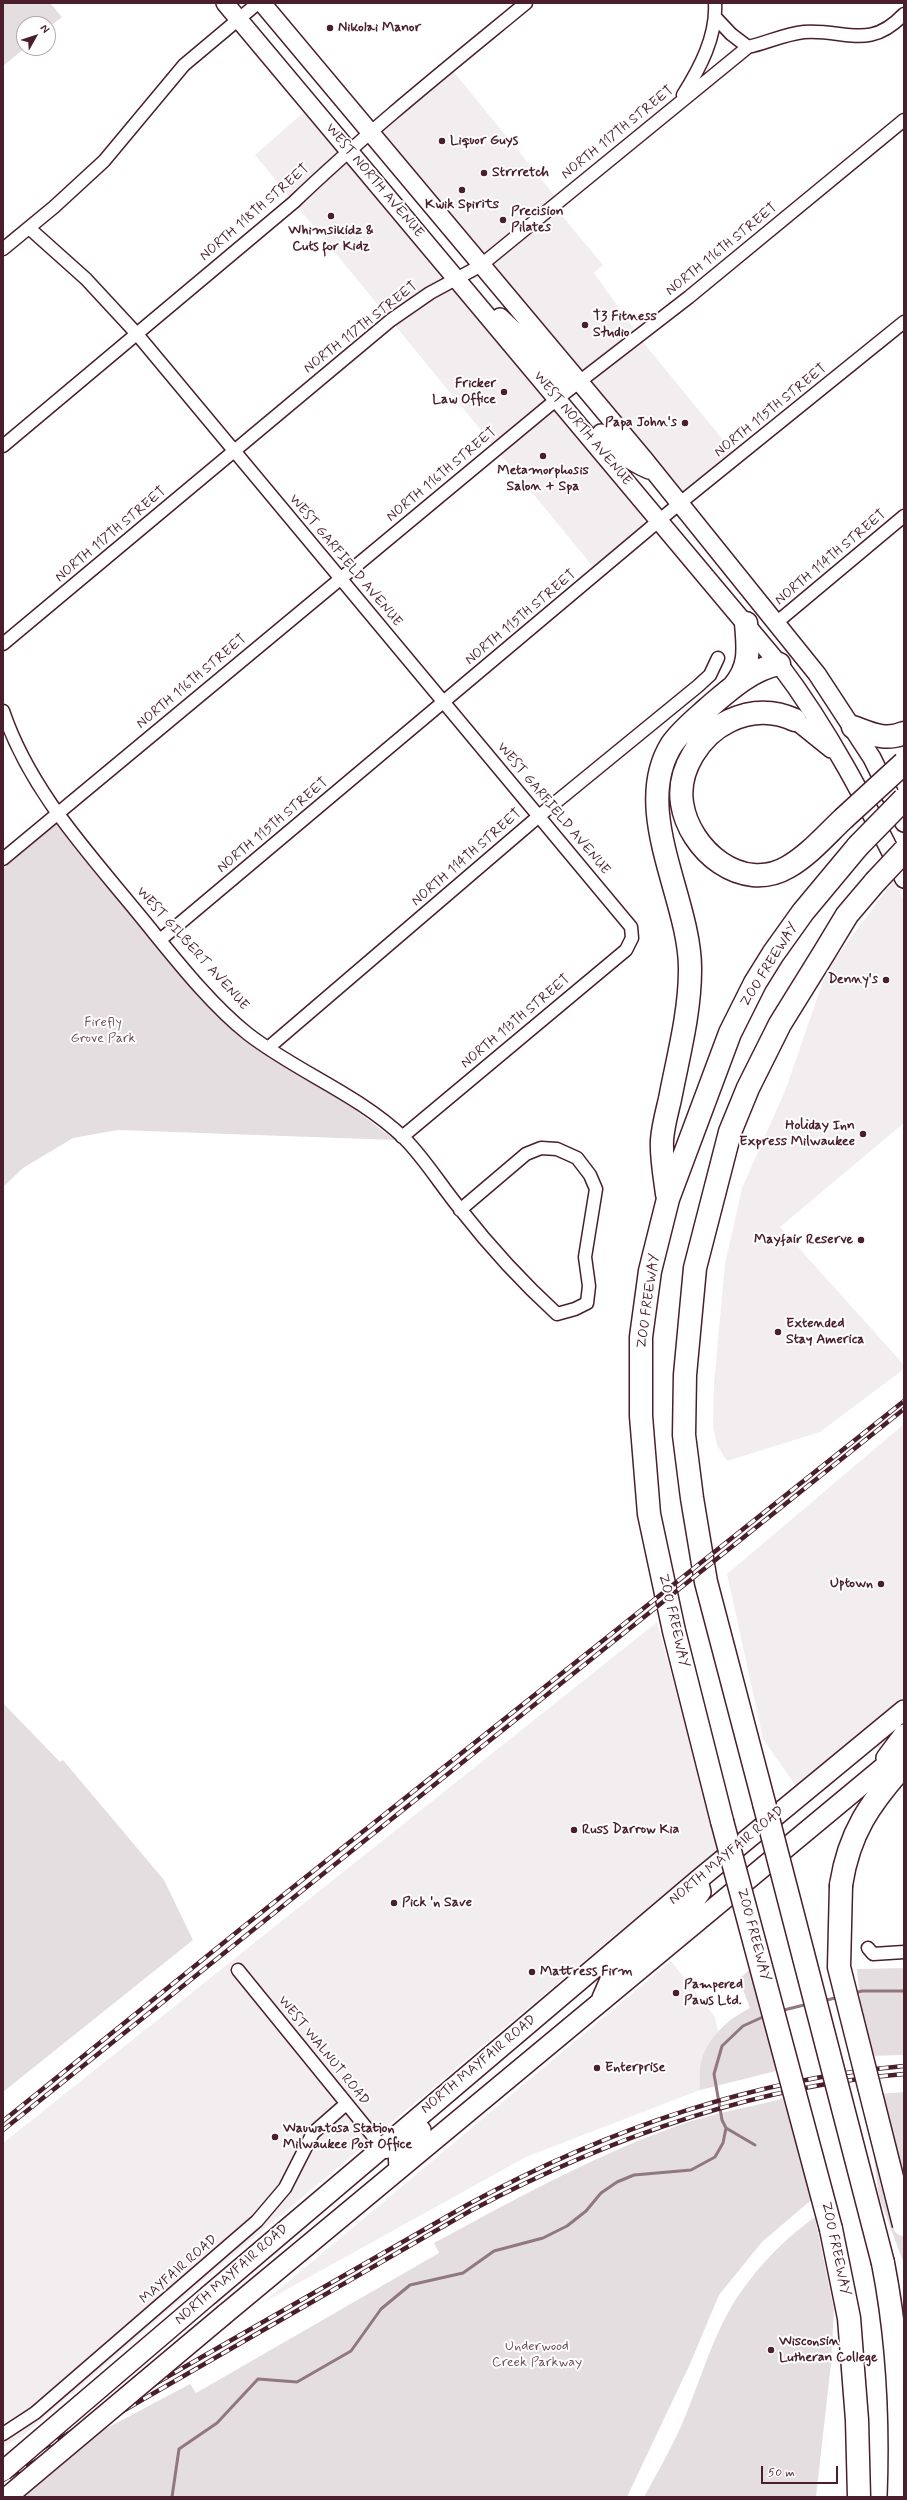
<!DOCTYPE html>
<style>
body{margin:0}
#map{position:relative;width:907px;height:2500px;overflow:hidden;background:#fff;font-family:Mynerve,sans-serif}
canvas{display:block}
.frame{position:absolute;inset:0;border:4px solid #4a1f2b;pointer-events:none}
.north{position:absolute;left:16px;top:16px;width:40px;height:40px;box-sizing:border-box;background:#fff;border:1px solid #b7a5aa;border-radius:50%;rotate:51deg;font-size:11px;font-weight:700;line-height:16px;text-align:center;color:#4a1f2b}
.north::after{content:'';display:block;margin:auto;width:14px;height:18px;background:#4a1f2b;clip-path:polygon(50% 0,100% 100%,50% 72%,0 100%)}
.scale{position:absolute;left:761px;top:2466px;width:77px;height:18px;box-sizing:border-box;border:2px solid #4a1f2b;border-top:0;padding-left:5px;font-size:12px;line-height:14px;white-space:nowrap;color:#4a1f2b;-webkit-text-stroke:3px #fff;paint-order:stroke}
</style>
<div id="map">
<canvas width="907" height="2500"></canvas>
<div class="frame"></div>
<div class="north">N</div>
<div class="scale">50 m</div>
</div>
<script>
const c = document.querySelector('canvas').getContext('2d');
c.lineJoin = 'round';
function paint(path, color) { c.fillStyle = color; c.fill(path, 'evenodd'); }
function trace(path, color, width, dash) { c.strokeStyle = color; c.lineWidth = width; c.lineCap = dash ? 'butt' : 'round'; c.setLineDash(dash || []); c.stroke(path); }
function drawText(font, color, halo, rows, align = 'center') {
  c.font = font + ' Mynerve,sans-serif'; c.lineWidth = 4; c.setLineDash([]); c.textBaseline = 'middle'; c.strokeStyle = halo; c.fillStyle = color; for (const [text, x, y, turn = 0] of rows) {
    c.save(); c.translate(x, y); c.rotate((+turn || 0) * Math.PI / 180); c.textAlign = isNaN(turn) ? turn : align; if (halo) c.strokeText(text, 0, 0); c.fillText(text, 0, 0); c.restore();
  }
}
paint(new Path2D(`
 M454,72L559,201L554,206L603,265L594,273L647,347L738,458L680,503L380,132Z
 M304,112L643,517L644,525L594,568L255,155Z
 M894,880L904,901V1123L780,1227L904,1365V1369L820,1432L727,1461L717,1445L713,1428L714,1383L725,1264L742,1188L785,1091L827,970Z
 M904,1424V1777L863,1730L796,1786L763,1739L727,1574Z
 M657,1622L719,1848L213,2272L24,2435L3,2447V2143Z
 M671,1961L715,2017L718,2031L701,2062L700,2090L526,2157L264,2302Z`), '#f2eeef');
paint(new Path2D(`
 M3,3H50L62,17L48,28V24H24L25,48L3,66Z
 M58,822L258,1049L353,1108L395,1140L118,1130L73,1138L23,1168L3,1187V869Z
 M3,1703L60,1762L63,1760L164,1880L193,1940L3,2092Z
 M904,1968V2055L865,2056L857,1969Z
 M750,1969L776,2071L700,2090C700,2082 699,2070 701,2062C708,2037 728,2019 750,2008L739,1979Z
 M904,2092V2264L879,2197L866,2095Z
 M789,2097L817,2195L762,2242L719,2295L690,2364L627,2497H20L92,2436L190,2384L196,2393L439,2253L434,2243C514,2200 589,2158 674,2127C711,2113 752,2107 789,2097Z
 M815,2217L834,2310L831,2364L816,2497H644C657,2473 671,2449 682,2424C703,2376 715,2323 749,2281C767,2257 790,2235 815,2217Z`), '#e5dee0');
trace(new Path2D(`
 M854,1993L862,1991H904
 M823,2001L839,1997
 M780,2011L808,2004
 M726,2128L755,2145
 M172,2497L179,2449L217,2423L258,2379L297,2382L351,2351L381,2309L410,2285L463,2273L494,2251L543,2238L567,2226L586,2211L601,2193L617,2182L634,2175L691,2170L715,2157L723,2143L726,2128L722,2120L714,2074L722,2046L743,2026L765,2016`), '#91787e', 3);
const street = new Path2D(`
 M716,18L731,34L748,47
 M683,95C700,68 717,36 715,3
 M29,228L86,279L136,333L631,927L632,938L626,950L402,1137
 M3,249L54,207L104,161L184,65L258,3
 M3,446L294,202C367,132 447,68 526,3
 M776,623L904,516
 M3,644L391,320L430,293L480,266L748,47C766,43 785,34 804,32C846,29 869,51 904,14
 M3,711C30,791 88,852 141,917C173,956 209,1003 248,1034C297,1072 358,1094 404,1138C426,1160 441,1186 461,1210C490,1247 522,1282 557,1314L575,1309L587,1303L589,1286L585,1257L596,1189L590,1175L577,1158L557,1149L541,1148L526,1154L460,1210
 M3,859L557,399L689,297L904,120
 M160,940L680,503L904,322
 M268,1048L539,816L698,686L710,675L718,658
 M868,1948L873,1954L904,1952
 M238,1970L386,2152
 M3,2434L35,2413L257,2221L285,2188L313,2133L346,2104`);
const secondary = new Path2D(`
 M225,3L779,664C830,731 867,804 904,879
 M262,3L644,459L817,674L872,758L904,823
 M500,317L520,336L555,377L568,383L578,382
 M601,433C615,450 629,462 649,470
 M795,720L831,749`);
const primary = new Path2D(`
 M886,1758L904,1734
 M602,1998L616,1966L693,1903L701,1892L698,1880
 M399,2168L398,2152L421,2130
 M209,2295L698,1880L904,1710
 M225,2314L904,1750`);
const highway = new Path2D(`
 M734,686C751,666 748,648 746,623
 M795,720C773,710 750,711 729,721C700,735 677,770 682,803C689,850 742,894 788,867C809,855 826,835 843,819
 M853,727C872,734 885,741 904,733
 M667,1194C665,1177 661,1158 662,1140C663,1126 667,1112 670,1099C678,1057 690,1013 690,970C691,900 630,810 672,744C682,730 696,719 708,708C729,690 752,669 779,664
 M764,1803L706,1582L692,1498L684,1435L685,1375L695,1268L730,1132L748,1088L780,1024L824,953L847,915L875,882
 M722,1821L674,1631L649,1514L641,1416V1337L650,1271L668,1199L730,1033L755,983L773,954L803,912L858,846
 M841,1885C849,1833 870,1803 904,1765
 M831,2229L849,2318L857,2420L859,2497
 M883,2263C898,2340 902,2419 899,2497`);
trace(street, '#4a1f2b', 15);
trace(secondary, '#4a1f2b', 20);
trace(primary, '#4a1f2b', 22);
trace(highway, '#4a1f2b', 25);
trace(street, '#fff', 12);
trace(secondary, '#fff', 17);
trace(primary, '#fff', 19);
trace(highway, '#fff', 22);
const rail = new Path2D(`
 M3,2121L243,1927L904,1401
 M3,2130L904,1409
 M3,2471L467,2205C603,2131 749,2080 904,2066
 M3,2480L470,2211C606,2139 750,2087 904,2074`);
trace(rail, '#4a1f2b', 4.5);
trace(rail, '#fff', 3, [9]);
const primaryBridge = new Path2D(`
 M3,2471L209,2295
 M7,2497L225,2314`);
const highwayBridge = new Path2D(`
 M843,819L904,763
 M858,846L904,799
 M875,882L904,851
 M764,1803L883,2263
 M722,1821L831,2229
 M841,1885L839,1967L904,2225`);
trace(primaryBridge, '#4a1f2b', 22, []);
trace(highwayBridge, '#4a1f2b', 25, []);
trace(primaryBridge, '#fff', 19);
trace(highwayBridge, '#fff', 22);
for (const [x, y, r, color] of [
 [330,28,4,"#4a1f2b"],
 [442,141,4,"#4a1f2b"],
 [484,173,4,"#4a1f2b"],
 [462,190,4,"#4a1f2b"],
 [331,216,4,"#4a1f2b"],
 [503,220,4,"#4a1f2b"],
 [585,325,4,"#4a1f2b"],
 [504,392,4,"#4a1f2b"],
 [685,423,4,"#4a1f2b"],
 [543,456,4,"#4a1f2b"],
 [886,980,4,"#4a1f2b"],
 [863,1134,4,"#4a1f2b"],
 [861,1240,4,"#4a1f2b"],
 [778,1332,4,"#4a1f2b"],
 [881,1584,4,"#4a1f2b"],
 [574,1830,4,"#4a1f2b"],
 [394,1903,4,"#4a1f2b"],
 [532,1972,4,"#4a1f2b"],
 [676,1993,4,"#4a1f2b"],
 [597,2068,4,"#4a1f2b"],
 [275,2137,4,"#4a1f2b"],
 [771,2350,4,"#4a1f2b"]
]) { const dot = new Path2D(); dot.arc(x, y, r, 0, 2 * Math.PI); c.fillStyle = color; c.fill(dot); trace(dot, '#fff', 1.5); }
drawText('bold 14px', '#4a1f2b', '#fff', [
 ["Nikolai Manor",338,28],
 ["Liquor Guys",450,141],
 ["Strrretch",492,173],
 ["Kwik Spirits",462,205,"center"],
 ["Precision",511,212],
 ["Pilates",511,228],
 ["Whimsikidz &",331,231,"center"],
 ["Cuts for Kidz",331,247,"center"],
 ["T3 Fitness",593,317],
 ["Studio",593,333],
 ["Fricker",496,384,"right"],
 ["Law Office",496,400,"right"],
 ["Papa John's",677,423,"right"],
 ["Metamorphosis",543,471,"center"],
 ["Salon + Spa",543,487,"center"],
 ["Denny's",878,980,"right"],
 ["Holiday Inn",855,1126,"right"],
 ["Express Milwaukee",855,1142,"right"],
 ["Mayfair Reserve",853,1240,"right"],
 ["Extended",786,1324],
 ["Stay America",786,1340],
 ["Uptown",873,1584,"right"],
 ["Russ Darrow Kia",582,1830],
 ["Pick 'n Save",402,1903],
 ["Mattress Firm",540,1972],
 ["Pampered",684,1985],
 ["Paws Ltd.",684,2001],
 ["Enterprise",605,2068],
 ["Wauwatosa Station",283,2129],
 ["Milwaukee Post Office",283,2145],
 ["Wisconsin",779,2342],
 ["Lutheran College",779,2358]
], 'left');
drawText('14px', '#4a1f2b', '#fff', [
 ["NORTH 117TH STREET",618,133,-39],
 ["WEST NORTH AVENUE",374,181,50],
 ["NORTH 118TH STREET",255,213,-41],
 ["NORTH 116TH STREET",722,250,-39],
 ["NORTH 117TH STREET",361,328,-38],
 ["NORTH 115TH STREET",771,411,-39],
 ["WEST NORTH AVENUE",582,429,50],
 ["NORTH 116TH STREET",442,475,-40],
 ["NORTH 117TH STREET",111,535,-40],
 ["NORTH 114TH STREET",831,558,-40],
 ["WEST GARFIELD AVENUE",345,561,50],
 ["NORTH 115TH STREET",521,618,-40],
 ["NORTH 116TH STREET",192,682,-40],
 ["WEST GARFIELD AVENUE",553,809,50],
 ["NORTH 115TH STREET",273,826,-40],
 ["NORTH 114TH STREET",467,858,-41],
 ["WEST GILBERT AVENUE",192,949,48],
 ["ZOO FREEWAY",770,965,-58],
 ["NORTH 113TH STREET",516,1022,-40],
 ["ZOO FREEWAY",649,1301,-82],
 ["ZOO FREEWAY",673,1621,77],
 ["NORTH MAYFAIR ROAD",727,1856,-40],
 ["ZOO FREEWAY",753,1935,75],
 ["WEST WALNUT ROAD",323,2051,51],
 ["NORTH MAYFAIR ROAD",479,2065,-40],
 ["ZOO FREEWAY",835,2249,78],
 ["MAYFAIR ROAD",179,2270,-41],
 ["NORTH MAYFAIR ROAD",232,2275,-41]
]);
drawText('14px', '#714f58', '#fff', [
 ["Firefly",103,1023],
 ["Grove Park",103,1039],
 ["Underwood",537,2347],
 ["Creek Parkway",537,2363]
]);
</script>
